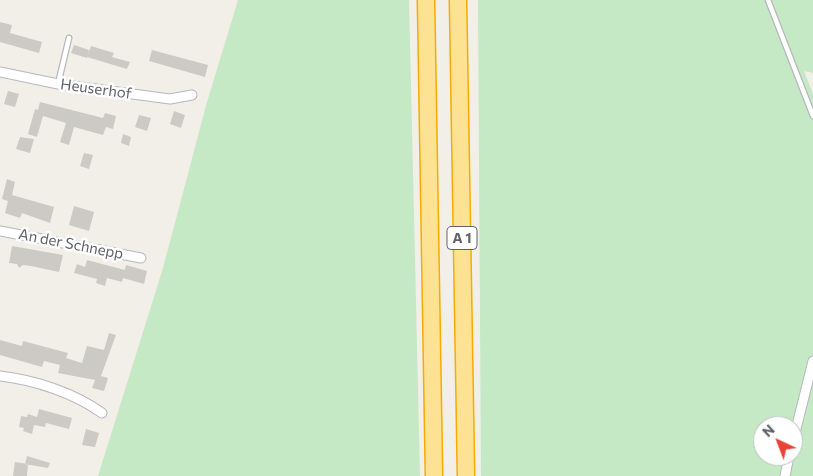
<!DOCTYPE html>
<style>
body{margin:0}
#map{position:relative;width:813px;height:476px;overflow:hidden;background:#f1efe8;font-family:Commissioner,sans-serif}
canvas{display:block}
.north{position:absolute;left:753px;top:416px;width:50px;height:50px;box-sizing:border-box;background:#fff;border:1px solid #bfc1c3;border-radius:50%;rotate:317deg;font-size:14px;font-weight:700;line-height:20px;text-align:center;color:#5f6368}
.north::after{content:'';display:block;margin:auto;width:18px;height:22px;background:#ea4335;clip-path:polygon(50% 0,100% 100%,50% 72%,0 100%)}
</style>
<div id="map">
<canvas width="813" height="476"></canvas>
<div class="north">N</div>
</div>
<script>
const c = document.querySelector('canvas').getContext('2d');
c.lineJoin = 'round';
function paint(path, color) { c.fillStyle = color; c.fill(path, 'evenodd'); }
function trace(path, color, width, dash) { c.strokeStyle = color; c.lineWidth = width; c.lineCap = dash ? 'butt' : 'round'; c.setLineDash(dash || []); c.stroke(path); }
function drawText(font, color, halo, rows, align = 'center') {
  c.font = font + ' Commissioner,sans-serif'; c.lineWidth = 5; c.setLineDash([]); c.textBaseline = 'middle'; c.strokeStyle = halo; c.fillStyle = color; for (const [text, x, y, turn = 0] of rows) {
    c.save(); c.translate(x, y); c.rotate((+turn || 0) * Math.PI / 180); c.textAlign = isNaN(turn) ? turn : align; if (halo) c.strokeText(text, 0, 0); c.fillText(text, 0, 0); c.restore();
  }
}
paint(new Path2D(`
 M238,0H409L420,476H98L163,268L207,102Z
 M478,0H813V73L804,71L813,94V476H481ZM763,426H793V456H763Z`), '#c5e8c5');
paint(new Path2D(`
 M0,22L12,25L10,33L42,42L39,53L0,42Z
 M74,45L89,50L87,58L71,53Z
 M91,46L114,53L112,57L130,62L127,69L87,57Z
 M152,50L208,65L205,77L149,61Z
 M8,91L19,94L15,107L4,104Z
 M40,102L103,118L105,113L116,116L113,129L106,127L103,135L74,127L69,145L60,142L66,123L43,116L37,137L28,134L35,109L38,110Z
 M174,111L185,115L181,128L170,124Z
 M139,115L151,118L147,131L135,127Z
 M123,134L131,137L129,146L121,143Z
 M20,137L34,139L30,153L16,149Z
 M84,153L93,155L89,169L80,166Z
 M7,179L15,182L12,195L54,207L50,223L22,213L20,218L5,213L8,201L2,199Z
 M74,206L94,212L89,231L69,225Z
 M12,246L63,255L59,272L31,266L23,265L19,268L17,264L9,263Z
 M87,260L125,270L126,265L147,271L144,284L123,278L122,282L107,278L105,286L96,283L97,279L74,273L77,264L85,267Z
 M109,333L116,335L101,376L108,378L104,391L92,388L95,380L58,373L60,365L44,361L42,367L0,355V340L22,346L23,341L68,353L66,358L82,363L87,346L104,350Z
 M39,409L72,418L69,429L46,423L45,427L34,425L32,434L23,431L24,428L19,427L21,416L27,417L28,414L37,417Z
 M86,429L99,433L95,447L82,445Z
 M27,456L50,463L48,468L25,464Z
 M15,462L28,464L27,476H13Z`), '#cccac5');
const service = new Path2D(`
 M768,0L813,116
 M58,84L69,38`);
const minor = new Path2D(`
 M0,72L58,84L170,99L192,95
 M0,231L141,258
 M0,376C35,380 74,393 102,413
 M793,441L813,361
 M785,476L789,456`);
const motorway = new Path2D(`
 M426,0L434,476
 M458,0L466,476`);
trace(service, '#b5b8bc', 7);
trace(minor, '#b5b8bc', 11);
trace(motorway, '#f9ab00', 19);
trace(service, '#fff', 4.5);
trace(minor, '#fff', 9);
trace(motorway, '#fde293', 16);
for (const [x, y, w] of [
 [462,238,30]
]) { const box = new Path2D(); box.roundRect(x - w / 2, y - 11.5, w, 23, 4); c.fillStyle = '#fff'; c.fill(box); trace(box, '#5f6368', 1); }
drawText('bold 14px', '#5f6368', null, [
 ["A 1",462,238]
]);
drawText('15px', '#5f6368', '#fff', [
 ["Heuserhof",96,89,8],
 ["An der Schnepp",71,244,11]
]);
</script>
